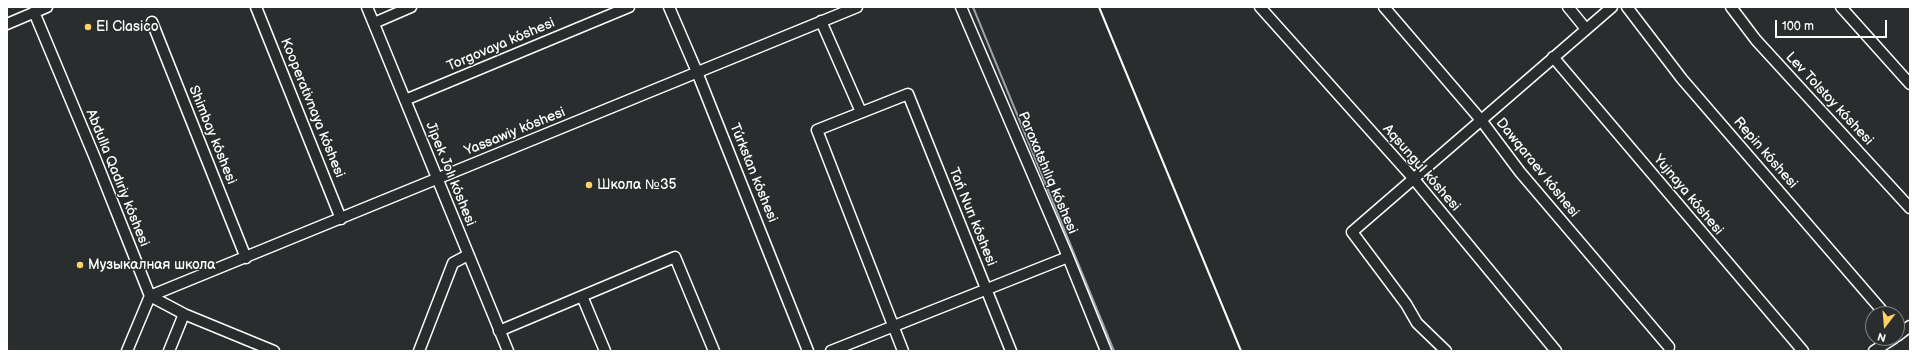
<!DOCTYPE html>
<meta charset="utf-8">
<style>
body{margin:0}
#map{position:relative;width:1917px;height:358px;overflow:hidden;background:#2a2d2e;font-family:"Balsamiq Sans",sans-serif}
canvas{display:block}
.frame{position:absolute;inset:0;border:8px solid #fff;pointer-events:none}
.north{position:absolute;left:1865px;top:306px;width:40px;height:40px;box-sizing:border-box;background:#2a2d2e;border:1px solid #7f8182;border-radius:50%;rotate:196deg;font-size:11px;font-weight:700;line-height:16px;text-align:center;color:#fff}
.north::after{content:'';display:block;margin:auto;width:14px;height:18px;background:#ffd166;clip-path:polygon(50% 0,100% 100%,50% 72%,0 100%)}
.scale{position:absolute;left:1775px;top:20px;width:112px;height:18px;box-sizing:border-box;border:2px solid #fff;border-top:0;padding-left:5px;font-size:12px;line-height:14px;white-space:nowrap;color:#fff;-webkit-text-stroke:3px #2a2d2e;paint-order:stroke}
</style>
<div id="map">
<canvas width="1917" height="358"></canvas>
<div class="frame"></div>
<div class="north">N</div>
<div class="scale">100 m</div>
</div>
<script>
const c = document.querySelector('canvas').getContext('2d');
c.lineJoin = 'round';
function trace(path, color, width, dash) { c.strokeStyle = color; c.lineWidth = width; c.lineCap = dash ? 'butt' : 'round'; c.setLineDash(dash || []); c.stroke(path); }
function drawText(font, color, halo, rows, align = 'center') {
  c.font = font + ' "Balsamiq Sans",sans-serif'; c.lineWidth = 3; c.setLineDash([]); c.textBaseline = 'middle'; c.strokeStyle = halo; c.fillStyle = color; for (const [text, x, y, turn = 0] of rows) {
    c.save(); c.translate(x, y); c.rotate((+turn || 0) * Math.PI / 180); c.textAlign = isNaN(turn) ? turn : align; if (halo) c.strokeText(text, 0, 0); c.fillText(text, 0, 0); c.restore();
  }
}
trace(new Path2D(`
 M973,7L1114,351`), '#95a3ab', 2);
const minor = new Path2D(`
 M256,7L341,219
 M367,7L508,351
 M669,7L697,72L808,351
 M961,7L1068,257L1106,351
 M1260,7L1413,178L1556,351
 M1384,7L1481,120L1520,172L1669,347
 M1568,7L1586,29
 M1627,7L1682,79L1885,314
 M1731,7L1756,40L1910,208
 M1841,7L1910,84
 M34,12L95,158L150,296L184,314L274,351
 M821,21L861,112
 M152,22L246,258
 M374,23L411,7
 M7,24L47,7
 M1553,57L1803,351
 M405,100L629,7
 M582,296L605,351
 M499,331L675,257L714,351
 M1897,336L1910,326
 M127,351L150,296L857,7
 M169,351L184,314
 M419,351L453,263L468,255
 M831,351L1068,257
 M903,351L817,130L908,94L1011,351
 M1446,351L1417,323L1406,304L1352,232L1612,7
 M1874,351L1894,338`);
trace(minor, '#fff', 13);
trace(minor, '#2a2d2e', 10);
trace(new Path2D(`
 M1099,7L1241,351`), '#fff', 2);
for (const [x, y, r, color] of [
 [88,27,4,"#ffd166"],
 [589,185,4,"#ffd166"],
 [80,265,4,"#ffd166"]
]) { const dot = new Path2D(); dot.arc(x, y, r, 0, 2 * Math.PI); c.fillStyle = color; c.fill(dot); trace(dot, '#2a2d2e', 1.5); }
drawText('14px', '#fff', '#2a2d2e', [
 ["El Clasico",96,27],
 ["Школа №35",597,185],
 ["Музыкалная школа",88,265]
], 'left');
drawText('14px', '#fff', '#2a2d2e', [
 ["Torgovaya kóshesi",501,45,-23],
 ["Lev Tolstoy kóshesi",1829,99,47],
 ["Kooperativnaya kóshesi",312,108,68],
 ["Yassawiy kóshesi",515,132,-22],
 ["Shimbay kóshesi",212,135,68],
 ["Repin kóshesi",1765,153,49],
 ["Aqsungul kóshesi",1421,168,49],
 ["Dawqaraev kóshesi",1537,168,51],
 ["Túrkstan kóshesi",753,173,68],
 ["Paraxatshılıq kóshesi",1047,173,67],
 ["Jipek Jolı kóshesi",450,174,68],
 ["Abdulla Qadıriy kóshesi",117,178,68],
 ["Yujnaya kóshesi",1688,195,50],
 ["Tań Nurı kóshesi",972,217,68]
]);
</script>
